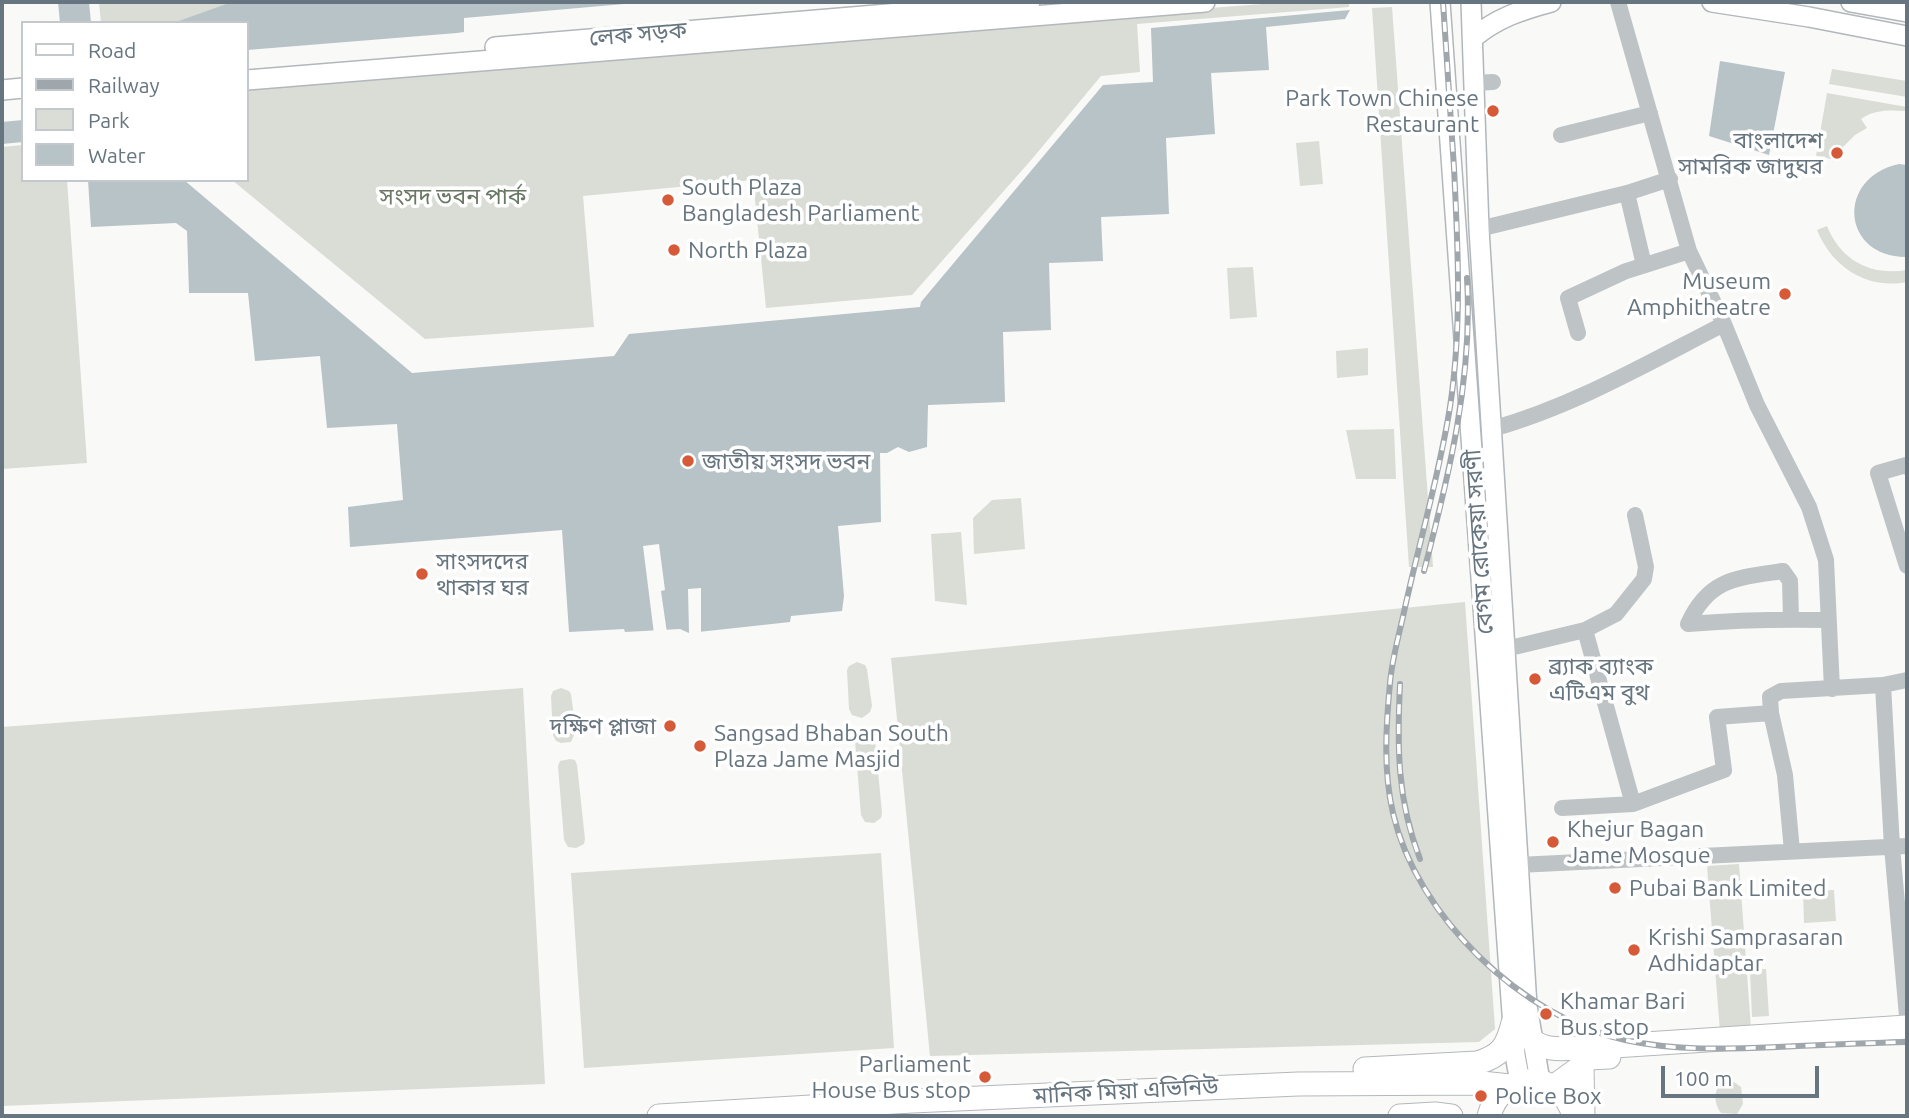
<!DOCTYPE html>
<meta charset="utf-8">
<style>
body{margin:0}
#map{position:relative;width:1909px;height:1118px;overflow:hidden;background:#f9f9f7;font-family:Ubuntu,sans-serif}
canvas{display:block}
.frame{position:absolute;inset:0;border:4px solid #66757f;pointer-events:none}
.legend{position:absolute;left:21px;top:21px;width:228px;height:161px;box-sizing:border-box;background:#fff;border:2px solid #c2c8cc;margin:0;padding:9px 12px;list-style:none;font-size:21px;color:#66757f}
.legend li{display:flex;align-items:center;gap:14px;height:35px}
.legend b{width:35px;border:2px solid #c2c8cc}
.scale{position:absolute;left:1661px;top:1066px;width:158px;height:32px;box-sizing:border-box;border:4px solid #66757f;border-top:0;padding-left:9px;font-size:21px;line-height:24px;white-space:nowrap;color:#66757f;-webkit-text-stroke:5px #fff;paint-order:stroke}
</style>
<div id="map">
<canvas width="1909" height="1118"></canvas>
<div class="frame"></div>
<ul class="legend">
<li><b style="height:9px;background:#fff"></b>Road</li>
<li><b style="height:9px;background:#a0a7ac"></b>Railway</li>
<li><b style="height:19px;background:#d9ddd6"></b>Park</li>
<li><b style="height:19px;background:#b7c3c6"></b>Water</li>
</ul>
<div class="scale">100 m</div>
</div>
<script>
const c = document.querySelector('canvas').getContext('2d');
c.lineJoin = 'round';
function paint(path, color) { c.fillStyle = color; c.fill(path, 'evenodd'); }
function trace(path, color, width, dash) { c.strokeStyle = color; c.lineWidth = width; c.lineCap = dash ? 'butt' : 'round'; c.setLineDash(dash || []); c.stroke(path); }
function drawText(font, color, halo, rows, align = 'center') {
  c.font = font + ' Ubuntu,"Noto Sans Bengali",sans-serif'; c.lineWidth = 7; c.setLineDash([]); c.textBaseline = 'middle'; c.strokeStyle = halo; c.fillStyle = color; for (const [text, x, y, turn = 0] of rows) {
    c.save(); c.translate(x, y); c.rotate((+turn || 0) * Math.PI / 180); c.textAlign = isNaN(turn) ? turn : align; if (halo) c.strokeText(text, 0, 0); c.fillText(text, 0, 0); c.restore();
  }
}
paint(new Path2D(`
 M99,2H234L174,23H101Z
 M1289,2H1349V7L1137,24L1140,72L1101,76L1032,159L912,295L766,308L753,180L583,196L594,327L425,339L232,180H247V85L764,42Z
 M1392,7L1433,567H1409L1372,8Z
 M1832,69L1907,81V97L1829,84Z
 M1827,93L1907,107V111C1891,110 1874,109 1861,119L1867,128L1855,135L1831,159L1816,156Z
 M1319,141L1323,184L1300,186L1296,143Z
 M23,145V180H67L87,463L2,469V147Z
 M1827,226C1841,261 1871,276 1907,270V282C1867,290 1832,267 1817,230Z
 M1253,267L1257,317L1230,319L1227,268Z
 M1368,348V375L1337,378L1336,351Z
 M1394,429L1396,479H1356L1346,430Z
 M1021,498L1025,549L974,554L973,518L992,500Z
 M961,532L967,605L935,601L931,534Z
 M1465,602L1495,1029L1479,1042L930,1056L891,658Z
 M857,662L865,665L867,669L872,706L870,712L862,718L852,715L849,709L847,670L849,666Z
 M523,688L545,1084L2,1106V727Z
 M561,688L569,691L571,694L576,731L571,742L561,743L556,741L553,735L551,696L553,691Z
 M868,734L872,735L875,740L882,813L881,818L874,823L865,822L861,815L855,741L857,736Z
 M570,759L575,760L577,765L585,839L584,844L576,848L568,847L564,840L558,766L560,761Z
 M881,853L894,1048L584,1068L571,873Z
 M1739,864L1751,1029L1720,1032L1707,866Z
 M1834,890L1836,921L1804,923L1803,891Z
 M1766,969L1769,1016L1752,1017L1750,970Z
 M1725,1075H1728V1081L1734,1082L1741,1087L1743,1104L1737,1114L1721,1113C1713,1102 1713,1088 1725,1081Z`), '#d9ddd6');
paint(new Path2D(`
 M58,2H89L91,23H60Z
 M232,2H647L464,18V32L457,33L247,50V23H173Z
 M1350,10L1345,19L1266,27L1269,70L1211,73L1215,134L1166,138L1169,214L1101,217L1103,261L1049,263L1051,330L1003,332L1005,402L928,405L927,447L909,452L898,447L887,453H880L881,522L838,526L844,596L842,611L791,616L790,622L689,633L680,629L625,632L624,629L569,632L562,530L350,547L348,507L403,500L397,424L327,428L320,356L255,361L248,293H189L187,231L176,223L91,227L88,180H184L412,373L614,356L629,334L920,307L921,302L1103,85L1153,82L1151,28Z
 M1720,61L1785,72L1769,155L1709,136Z
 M23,120V142L2,144V122Z
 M1899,164L1907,165L1906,257C1842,257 1835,178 1899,164Z`), '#b7c3c6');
paint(new Path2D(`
 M659,544L665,590L661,591L667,633L654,634L643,546Z
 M701,588V633H689L688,589Z`), '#f9f9f7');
const major = new Path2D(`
 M1440,2L1515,1055L1520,1082
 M1471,2L1479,229L1527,1006L1540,1081
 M1712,2L1809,17L1907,36
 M1851,2L1907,12
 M1473,38C1497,18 1521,10 1551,2
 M495,47L1030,2
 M247,80L1205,2
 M2,90L23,88`);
const highway = new Path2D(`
 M1533,1041C1547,1052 1566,1048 1583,1048L1907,1027
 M1582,1066L1583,1116
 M1365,1069L1477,1063C1501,1056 1507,1047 1513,1023
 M1553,1087L1582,1066L1588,1058L1609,1057
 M659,1116L912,1101L1298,1084L1481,1083L1510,1086
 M1400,1116L1435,1114L1451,1116
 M1489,1116C1501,1069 1561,1069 1574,1116`);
trace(major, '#b2b7bb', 22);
trace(highway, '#b4b8bb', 25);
trace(new Path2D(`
 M1618,2L1689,251L1724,324L1757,405L1809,507L1826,560L1832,689
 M1475,83L1493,82
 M1561,135L1650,113
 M1627,193L1644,265
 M1479,229L1627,193L1670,179
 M1578,333L1568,298L1626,271L1689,251
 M1492,429C1574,406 1648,363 1724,324
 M1907,467L1906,465L1878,473L1907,566
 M1791,619L1790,581L1783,571C1737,578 1709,578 1688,624C1735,620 1780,619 1828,620
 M1585,630L1616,614L1644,579L1646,567L1635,515
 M1506,649L1585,630L1633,804
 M1907,680L1883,685L1892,847L1907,1016
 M1562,808L1633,804L1724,770L1717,717L1771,713
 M1792,851L1785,775L1771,713L1770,697L1781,691L1883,685
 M1518,865L1907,846`), '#bec3c6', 16);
trace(major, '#fff', 19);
trace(highway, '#fff', 23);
const rail = new Path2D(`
 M1443,2C1447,57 1450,113 1454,168C1458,247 1462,328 1450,407C1439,476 1419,543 1404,612C1399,635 1392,659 1390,683C1386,725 1383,771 1393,813C1416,915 1522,1018 1625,1040C1675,1051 1727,1049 1777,1047C1820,1045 1864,1043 1907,1042
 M1424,571C1449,475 1473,378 1467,278
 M1400,684C1397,746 1397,800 1420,859`);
trace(rail, '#a0a7ac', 6);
trace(rail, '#fff', 3.5, [10]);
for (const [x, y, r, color] of [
 [1493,111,7,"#d75a38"],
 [1837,153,7,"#d75a38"],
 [668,200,7,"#d75a38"],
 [674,250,7,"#d75a38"],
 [1785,294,7,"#d75a38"],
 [688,461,7,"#d75a38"],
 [422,574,7,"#d75a38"],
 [1535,679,7,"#d75a38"],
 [670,726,7,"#d75a38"],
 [700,746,7,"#d75a38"],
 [1553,842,7,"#d75a38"],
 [1615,888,7,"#d75a38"],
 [1634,950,7,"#d75a38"],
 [1546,1014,7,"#d75a38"],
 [985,1077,7,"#d75a38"],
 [1481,1096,7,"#d75a38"]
]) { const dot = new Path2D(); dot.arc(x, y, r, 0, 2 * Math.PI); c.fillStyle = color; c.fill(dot); trace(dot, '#fff', 2.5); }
drawText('23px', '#66757f', '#fff', [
 ["লেক সড়ক",638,34,-5],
 ["বেগম রোকেয়া সরণী",1479,542,-94],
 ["মানিক মিয়া এভিনিউ",1126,1091,-3]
]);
drawText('23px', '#66757f', '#fff', [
 ["Park Town Chinese",1479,98,"right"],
 ["Restaurant",1479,124,"right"],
 ["বাংলাদেশ",1823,140,"right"],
 ["সামরিক জাদুঘর",1823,166,"right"],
 ["South Plaza",682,187],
 ["Bangladesh Parliament",682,213],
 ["North Plaza",688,250],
 ["Museum",1771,281,"right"],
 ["Amphitheatre",1771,307,"right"],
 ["জাতীয় সংসদ ভবন",702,461],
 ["সাংসদদের",436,561],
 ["থাকার ঘর",436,587],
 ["ব্র্যাক ব্যাংক",1549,666],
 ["এটিএম বুথ",1549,692],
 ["দক্ষিণ প্লাজা",656,726,"right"],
 ["Sangsad Bhaban South",714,733],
 ["Plaza Jame Masjid",714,759],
 ["Khejur Bagan",1567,829],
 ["Jame Mosque",1567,855],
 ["Pubai Bank Limited",1629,888],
 ["Krishi Samprasaran",1648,937],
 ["Adhidaptar",1648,963],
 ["Khamar Bari",1560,1001],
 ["Bus stop",1560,1027],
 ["Parliament",971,1064,"right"],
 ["House Bus stop",971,1090,"right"],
 ["Police Box",1495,1096]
], 'left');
drawText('23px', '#687864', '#fff', [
 ["সংসদ ভবন পার্ক",453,196]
]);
</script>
